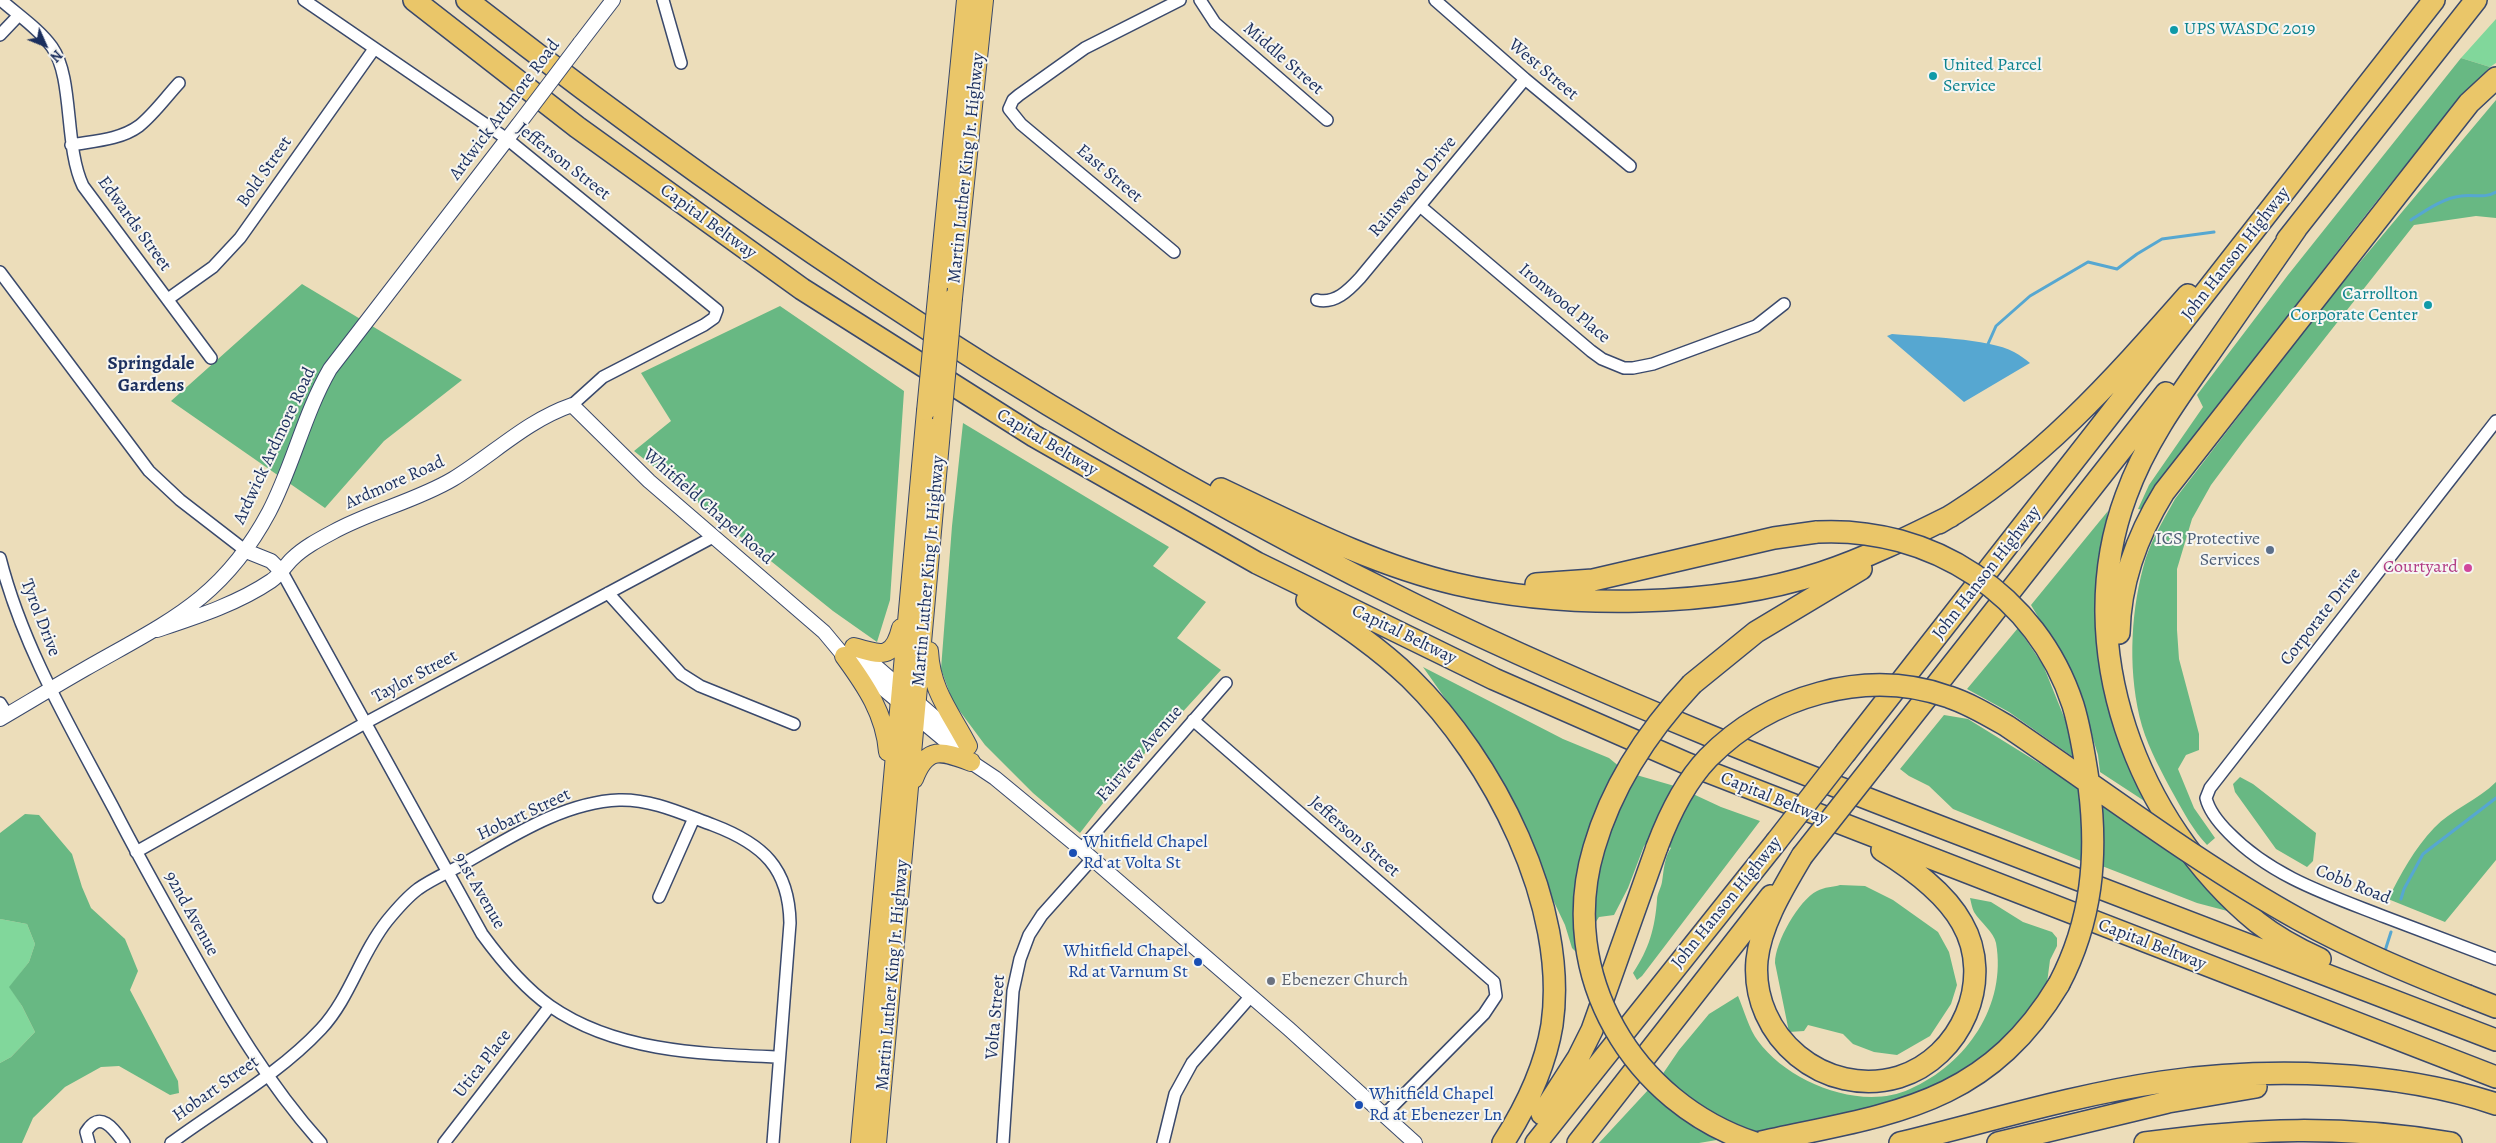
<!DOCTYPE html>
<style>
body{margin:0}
#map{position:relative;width:2496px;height:1143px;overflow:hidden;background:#ecddba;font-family:Alegreya,serif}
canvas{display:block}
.north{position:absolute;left:20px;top:20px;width:50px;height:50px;-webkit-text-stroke:4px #f6f6f2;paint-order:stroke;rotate:134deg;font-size:14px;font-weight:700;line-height:20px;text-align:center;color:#1b2f5e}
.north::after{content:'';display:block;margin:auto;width:18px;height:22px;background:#1b2f5e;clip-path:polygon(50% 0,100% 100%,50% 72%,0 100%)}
</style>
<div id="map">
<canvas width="2496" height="1143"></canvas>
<div class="north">N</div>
</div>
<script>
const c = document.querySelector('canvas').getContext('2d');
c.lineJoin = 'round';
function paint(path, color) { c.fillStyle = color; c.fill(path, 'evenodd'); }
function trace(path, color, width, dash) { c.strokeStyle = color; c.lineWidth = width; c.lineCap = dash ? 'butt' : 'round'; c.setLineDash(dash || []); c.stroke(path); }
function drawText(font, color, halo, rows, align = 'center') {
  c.font = font + ' Alegreya,serif'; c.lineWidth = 4; c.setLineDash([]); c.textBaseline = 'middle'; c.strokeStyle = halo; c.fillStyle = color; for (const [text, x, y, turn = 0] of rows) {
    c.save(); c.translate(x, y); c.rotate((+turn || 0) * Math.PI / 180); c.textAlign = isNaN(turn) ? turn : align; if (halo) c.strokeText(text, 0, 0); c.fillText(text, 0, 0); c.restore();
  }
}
paint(new Path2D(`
 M2496,19V63L2490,67L2461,58Z
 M0,919L27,924L35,944L29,962L10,987L22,1006L35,1032L11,1057L0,1063Z`), '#81d79b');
paint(new Path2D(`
 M2461,58L2490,67C2398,168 2316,279 2234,388C2204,427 2165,464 2144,510L2138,509L2149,485L2203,407L2197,395L2288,275Z
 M2496,100V218L2476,216L2414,225L2243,442L2211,485L2192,519L2177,569V630L2179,659L2199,734V750L2186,755L2178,769L2194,808L2215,838L2207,845C2193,830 2184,813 2174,795C2162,773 2149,749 2142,726C2128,676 2130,617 2143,568C2149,543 2163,521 2175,499L2329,299Z
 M302,284L462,380L384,441L325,508L171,401Z
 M780,306L904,391L890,600L877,642L833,611L634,451L671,421L641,373Z
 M963,423L1169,547L1153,566L1206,602L1177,638L1221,670L1124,776L1080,833L1033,793L985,745L953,702L941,669L952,526Z
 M2108,511L2101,552L2099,593L2152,806L2100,772L2098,755L2074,677L2031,605Z
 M2018,628L2043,665L2066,722L2073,757L2009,712L1967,689Z
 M1423,667L1563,739L1609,758L1626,772L1678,787L1721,807L1760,821L1642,976L1637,980L1633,973C1649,949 1655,928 1657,900C1657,894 1661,888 1662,882C1664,870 1664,858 1671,848L1665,844L1650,841L1644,846L1628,888L1614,915L1599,917C1589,932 1591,941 1577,953L1572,948L1565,925L1482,751Z
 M1944,715L1968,719L2081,789L2083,845L2081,861L1953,809L1929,786L1909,776L1900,769Z
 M2240,777L2253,784L2316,833L2313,861L2307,867L2276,849L2235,792L2233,784Z
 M2496,782V860L2445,922L2388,899C2401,874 2414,849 2434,828C2451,810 2478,800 2496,782Z
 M2102,804L2199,869L2235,913L2197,903L2102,866Z
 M25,814L39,815L72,854L82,887L91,908L125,939L138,971L130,990L178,1081L179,1093L170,1095L119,1066L101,1067L65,1087L33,1118L22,1143H0V1063L11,1057L35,1032L22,1006L9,987L29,962L35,944L27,924L0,919V833Z
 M1840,885L1865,886L1893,900L1938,932L1949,952L1957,985L1951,1004L1930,1036L1897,1055L1874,1052L1853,1044L1843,1034L1808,1025L1804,1031L1789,1032L1775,963C1775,942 1799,900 1817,891C1824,887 1834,887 1840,885Z
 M1970,898L1991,902L2023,922L2052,932L2057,938V946L2050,960L2047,983L2010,1040L1945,1086L1847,1118L1699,1143H1599L1662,1075L1679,1050L1709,1014L1738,996C1744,1010 1749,1029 1758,1041C1788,1082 1861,1112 1910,1089C1967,1064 2007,1005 1996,943C1994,932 1980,922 1974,912C1972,908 1971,902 1970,898Z`), '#68b883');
paint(new Path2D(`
 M1892,334C1922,337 1989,338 2014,352C2020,355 2025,359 2030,363L1964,402L1887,336Z`), '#56a7d1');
trace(new Path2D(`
 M2411,220C2425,211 2443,198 2461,196C2474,194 2484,199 2496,192
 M1988,344L1996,326L2030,296L2088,262L2117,269L2137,254L2162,239L2214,232
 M2401,899L2404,889L2423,854L2496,798
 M2384,954L2391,932`), '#56a7d1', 3);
const minor = new Path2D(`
 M1,0C18,15 39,29 52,47C74,78 64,146 83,186L211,358
 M304,0L507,139L717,310L714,318L704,325L603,377L572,405
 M663,0L681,63
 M1200,0L1215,23L1327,120
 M1435,0L1525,79L1630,166
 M0,35L19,15
 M71,145C93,141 120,140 139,126C154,114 166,97 179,83
 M1420,206L1591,351L1602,359L1624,368H1633L1653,364L1756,326L1784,304
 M1174,252L1021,124L1009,109L1013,100L1019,95L1085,48L1180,0
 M0,272L149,471L180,500L246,551
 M168,299L213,267L240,238L374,49
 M1317,300C1335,304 1348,291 1360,278L1525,79
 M2496,421L2210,788L2206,798C2209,811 2219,823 2229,833C2272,877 2329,895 2385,917C2422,931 2459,945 2496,959
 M0,558C23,648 71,728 114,809C138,856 164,902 190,948C229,1017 268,1084 321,1143
 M282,572L482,934C501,960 523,987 550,1006C616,1052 702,1054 778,1057
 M608,593L681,674L700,686L794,724
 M0,703L7,714
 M1193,720L1494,982L1496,996L1484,1014L1385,1114
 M1081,849L1226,683
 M136,852L367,722L713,537
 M659,897L694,818
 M89,1143L86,1132C100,1109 114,1129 124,1143
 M171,1143C221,1106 278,1075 321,1029C350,998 360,955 387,921C396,910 406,898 418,889C432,879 449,872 465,863C511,837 564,802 619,800C652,799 683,814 713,825C763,844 789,868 790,923L773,1143
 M444,1143L550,1006
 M1003,1143L1013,991L1020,959L1029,935L1042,915L1092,859
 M1163,1143L1175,1094L1192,1063L1251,996`);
const tertiary = new Path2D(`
 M580,43L613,0
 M246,551L271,561L282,572
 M157,630C196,617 237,604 271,581C280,575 284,567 292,559C303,548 318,540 333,532C371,511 416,501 453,479C494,454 526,421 572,405L649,481L824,632L844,656L971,762L995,778L1081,849L1289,1029L1415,1143
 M856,649L962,741
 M0,719C29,702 57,685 85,669C167,622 222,600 269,512C293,466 304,414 330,369L518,125`);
const primary = new Path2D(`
 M938,287L966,0
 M953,298L984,0
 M854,647C880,655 893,660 901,628
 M929,651C931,691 951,713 968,746
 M844,656C866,686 885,714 888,752
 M914,779C927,745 942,751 971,762
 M860,1143L926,411
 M877,1143L942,420`);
const motorway = new Path2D(`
 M414,0L577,127L802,289L1034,436L1257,563L1494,679L1688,764L2496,1077
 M467,0C764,232 1078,441 1417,606C1607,698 1804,775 2001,850C2166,913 2331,976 2496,1040
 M2296,229C2267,271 2238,312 2209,354C2177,399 2145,443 2126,496C2070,646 2137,823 2257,922C2276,937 2298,949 2320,959
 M2287,240L2476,0
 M1221,489C1297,525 1374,565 1456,584C1564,609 1715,608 1821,573C1866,558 1909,537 1951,516
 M1939,523C2038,465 2113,380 2188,295
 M1536,584L1593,580L1774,538L1817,532
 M1307,600C1343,624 1379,648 1410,678C1493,759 1569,906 1552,1025C1545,1068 1526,1107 1503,1143
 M2119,633C2120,583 2138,534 2164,492L2469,103L2496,78
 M1692,684L1756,632L1861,569
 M1846,752L2434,0
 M1876,762L2166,393
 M1802,856C1784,887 1761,923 1757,960C1750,1037 1825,1099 1899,1077C1961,1058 1995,980 1962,923C1945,892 1911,868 1882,850
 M2468,996L2496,1007
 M1542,1114L1578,1058L1592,1030L1657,847
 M1536,1143L1776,842
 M1578,1143L1771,896
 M1757,1143C1886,1114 1984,1109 2059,984
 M1900,1143C1986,1122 2074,1095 2162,1082C2268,1067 2394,1070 2496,1104
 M1998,1143L2168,1102L2256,1087
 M2145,1143C2253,1128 2342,1125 2451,1143`);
trace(minor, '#3a496c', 14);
trace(tertiary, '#3a496c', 16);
trace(primary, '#3a496c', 20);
trace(motorway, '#3a496c', 24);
trace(minor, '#fff', 11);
trace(tertiary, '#fff', 14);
trace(primary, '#eac669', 18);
trace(motorway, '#eac669', 21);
const tertiaryBridge = new Path2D(`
 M518,125L580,43`);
const primaryBridge = new Path2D(`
 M926,411L938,287
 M942,420L953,298`);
const motorwayBridge = new Path2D(`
 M1817,532C1931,526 2037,594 2073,705C2081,731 2085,759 2089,786C2098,856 2092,921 2059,984
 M1692,684C1648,731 1612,786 1594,848C1556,975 1633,1103 1755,1143
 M1776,842L1846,752
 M1657,847C1669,815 1684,783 1708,758C1769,696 1866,667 1949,697C1970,704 1988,715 2007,726C2103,791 2197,863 2298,919C2352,949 2410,973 2468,996
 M1802,856L1876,762`);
trace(tertiaryBridge, '#3a496c', 16, []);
trace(primaryBridge, '#3a496c', 20, []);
trace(motorwayBridge, '#3a496c', 24, []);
trace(tertiaryBridge, '#fff', 14);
trace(primaryBridge, '#eac669', 18);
trace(motorwayBridge, '#eac669', 21);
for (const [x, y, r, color] of [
 [2174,30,5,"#0f9aa8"],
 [1933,76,5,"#0f9aa8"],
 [2428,305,5,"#0f9aa8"],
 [2270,550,5,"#5c6f8a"],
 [2468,568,5,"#d1479c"],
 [1073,853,5,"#1a4fb4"],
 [1198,962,5,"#1a4fb4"],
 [1271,981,5,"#6b7280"],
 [1359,1105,5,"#1a4fb4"]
]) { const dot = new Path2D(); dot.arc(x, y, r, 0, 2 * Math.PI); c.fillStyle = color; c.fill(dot); trace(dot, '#f6f6f2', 2); }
drawText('18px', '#0d838f', '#f6f6f2', [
 ["UPS WASDC 2019",2184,30],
 ["United Parcel",1943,66],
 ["Service",1943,87],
 ["Carrollton",2418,295,"right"],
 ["Corporate Center",2418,316,"right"]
], 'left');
drawText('18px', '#1b2f5e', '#f6f6f2', [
 ["Middle Street",1283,59,41],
 ["West Street",1543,70,40],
 ["Ardwick Ardmore Road",505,110,-53],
 ["Jefferson Street",563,162,38],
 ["Martin Luther King Jr. Highway",967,168,-84],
 ["Bold Street",265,172,-55],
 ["East Street",1109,174,40],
 ["Rainswood Drive",1413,187,-50],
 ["Capital Beltway",708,222,36],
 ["Edwards Street",134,224,54],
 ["John Hanson Highway",2236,254,-52],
 ["Ironwood Place",1564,304,40],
 ["Capital Beltway",1047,443,31],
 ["Ardwick Ardmore Road",275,446,-65],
 ["Ardmore Road",395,483,-24],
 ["Whitfield Chapel Road",708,507,41],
 ["Martin Luther King Jr. Highway",929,571,-85],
 ["John Hanson Highway",1987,573,-52],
 ["Corporate Drive",2321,617,-52],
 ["Tyrol Drive",40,618,69],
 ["Capital Beltway",1404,635,26],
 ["Taylor Street",415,677,-28],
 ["Fairview Avenue",1140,754,-49],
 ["Capital Beltway",1774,799,22],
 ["Hobart Street",524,815,-25],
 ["Jefferson Street",1354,837,41],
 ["Cobb Road",2353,885,22],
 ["91st Avenue",479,891,60],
 ["John Hanson Highway",1727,903,-51],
 ["92nd Avenue",191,914,61],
 ["Capital Beltway",2152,945,21],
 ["Martin Luther King Jr. Highway",893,975,-85],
 ["Volta Street",996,1017,-85],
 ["Utica Place",483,1064,-52],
 ["Hobart Street",216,1089,-35]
]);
drawText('18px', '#4e5e75', '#f6f6f2', [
 ["ICS Protective",2260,540],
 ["Services",2260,561]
], 'right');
drawText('18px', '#b23c85', '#f6f6f2', [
 ["Courtyard",2458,568]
], 'right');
drawText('18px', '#164399', '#f6f6f2', [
 ["Whitfield Chapel",1083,843],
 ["Rd at Volta St",1083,864],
 ["Whitfield Chapel",1188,952,"right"],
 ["Rd at Varnum St",1188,973,"right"],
 ["Whitfield Chapel",1369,1095],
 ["Rd at Ebenezer Ln",1369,1116]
], 'left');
drawText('18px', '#5b616d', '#f6f6f2', [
 ["Ebenezer Church",1281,981]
], 'left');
drawText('bold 19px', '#1b2f5e', '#f6f6f2', [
 ["Springdale",151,364],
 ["Gardens",151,386]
]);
</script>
